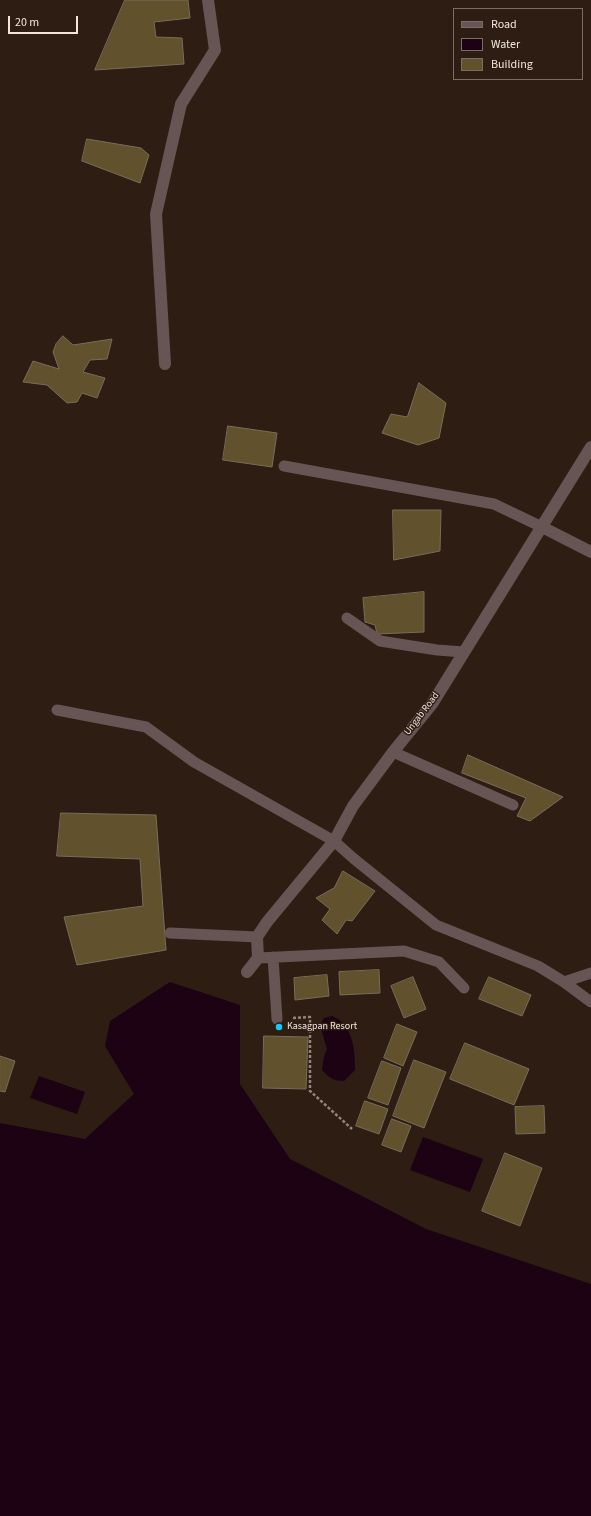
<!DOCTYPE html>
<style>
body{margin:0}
#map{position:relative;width:591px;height:1516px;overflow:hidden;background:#2d1d12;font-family:"Source Sans 3",sans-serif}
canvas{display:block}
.legend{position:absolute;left:453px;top:8px;width:130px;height:72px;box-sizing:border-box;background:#2d1d12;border:1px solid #7b6d64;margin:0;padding:5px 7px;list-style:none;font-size:12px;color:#f1e5de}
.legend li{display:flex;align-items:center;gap:8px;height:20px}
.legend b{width:20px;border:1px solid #7b6d64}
.scale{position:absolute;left:8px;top:16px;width:70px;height:18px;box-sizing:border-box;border:2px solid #f1e5de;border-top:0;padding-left:5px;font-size:12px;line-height:14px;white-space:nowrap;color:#f1e5de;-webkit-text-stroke:3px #2d1d12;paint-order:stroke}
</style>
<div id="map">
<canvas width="591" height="1516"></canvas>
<ul class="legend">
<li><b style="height:5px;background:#675454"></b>Road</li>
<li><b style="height:11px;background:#1c0212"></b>Water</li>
<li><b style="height:11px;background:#61512d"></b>Building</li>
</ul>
<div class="scale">20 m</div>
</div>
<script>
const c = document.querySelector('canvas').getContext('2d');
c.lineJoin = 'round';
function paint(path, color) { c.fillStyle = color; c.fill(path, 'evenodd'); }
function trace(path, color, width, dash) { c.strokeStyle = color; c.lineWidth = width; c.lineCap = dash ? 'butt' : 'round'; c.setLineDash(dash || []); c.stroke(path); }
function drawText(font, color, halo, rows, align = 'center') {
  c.font = font + ' "Source Sans 3",sans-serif'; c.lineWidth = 3; c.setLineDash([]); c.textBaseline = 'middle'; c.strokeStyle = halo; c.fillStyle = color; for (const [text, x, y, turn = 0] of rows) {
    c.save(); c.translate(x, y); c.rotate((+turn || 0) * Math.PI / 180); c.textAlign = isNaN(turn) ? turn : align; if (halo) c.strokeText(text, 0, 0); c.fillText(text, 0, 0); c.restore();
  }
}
paint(new Path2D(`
 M170,982L240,1005V1084L290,1159L426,1229L591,1284V1516H0V1123L85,1139L134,1094L105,1046L110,1021Z
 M332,1016C353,1024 355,1050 355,1070L344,1081C334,1081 329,1078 322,1070L324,1057L327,1049L320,1025L324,1018Z
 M39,1076L85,1092L77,1114L30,1098Z
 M423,1137L483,1159L470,1192L410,1170Z`), '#1c0212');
const building = new Path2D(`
 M125,0H188L190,18L154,22L156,37L182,38L184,64L95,70Z
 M87,139L141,148L149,155L140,183L82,161Z
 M63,336L73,345L112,339L107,359L90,360L83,372L105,378L97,398L82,393L77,402L67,403L47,385L23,382L33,361L59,369L53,352L56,344Z
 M419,383L446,403L439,438L418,445L382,433L391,414L407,417Z
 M228,426L277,433L272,467L223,460Z
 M393,510H441L440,551L394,560Z
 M424,592V632L377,634L375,625L365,622L363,598Z
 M468,755L563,797L530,821L517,816L526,798L462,773Z
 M61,813L156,815L166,950L77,965L64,917L143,906L140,859L57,856Z
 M343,871L375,891L352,921L346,920L337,934L322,920L330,909L316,898L334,888Z
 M379,970L380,993L340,995L339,972Z
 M327,975L329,996L295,1000L294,978Z
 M413,977L426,1009L404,1018L391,986Z
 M489,977L531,995L522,1016L479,999Z
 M397,1024L417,1032L403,1066L384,1058Z
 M264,1036L308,1037L306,1089L263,1088Z
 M465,1043L529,1069L514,1105L450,1079Z
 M0,1056L15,1061L5,1092L0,1091Z
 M414,1060L446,1072L424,1128L393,1116Z
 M382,1061L401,1068L388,1105L368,1098Z
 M365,1101L388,1109L379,1134L356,1126Z
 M544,1106L545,1133L516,1134L515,1107Z
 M392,1119L411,1126L401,1152L382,1145Z
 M505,1153L542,1168L520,1226L482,1211Z`);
paint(building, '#61512d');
trace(building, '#776e5a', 1);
trace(new Path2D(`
 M293,1018L310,1017V1091L352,1129`), '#94867e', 2.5, [3, 2]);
trace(new Path2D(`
 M284,466L494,504L542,527
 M347,618L380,641L437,650L464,652
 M57,710L146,727L194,762L334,841L353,858L436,925L538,966L564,982L591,1002
 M393,752L513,805
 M170,933L257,937
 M273,957L277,1019
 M258,958L404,951L439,962L464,988
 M564,982L591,973`), '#675454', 11);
trace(new Path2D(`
 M165,364L156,214L181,104L215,50L208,0
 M542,527L591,552
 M247,972L258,958L257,937L267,922L334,841L353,806L393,752L432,704L591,447`), '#675454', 12);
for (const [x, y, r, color] of [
 [279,1027,4,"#15cafb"]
]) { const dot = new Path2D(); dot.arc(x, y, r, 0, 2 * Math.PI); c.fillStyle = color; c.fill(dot); trace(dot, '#2d1d12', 1.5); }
drawText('10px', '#f1e5de', '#2d1d12', [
 ["Ungab Road",422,714,-53]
]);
drawText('10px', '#f1e5de', '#2d1d12', [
 ["Kasagpan Resort",287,1027]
], 'left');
</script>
